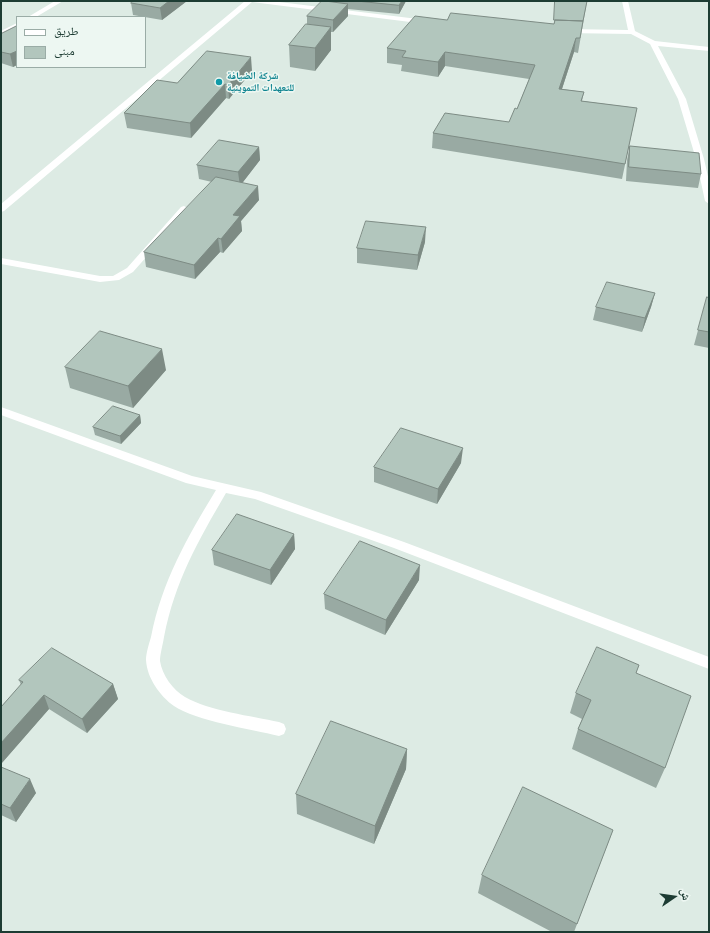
<!DOCTYPE html>
<meta charset="utf-8">
<style>
body{margin:0}
#map{position:relative;width:710px;height:933px;overflow:hidden;background:#ddebe4;font-family:"Open Sans","Noto Naskh Arabic",sans-serif}
canvas{display:block}
.frame{position:absolute;inset:0;border:2px solid #1d3c33;pointer-events:none}
.legend{position:absolute;left:16px;top:16px;width:130px;height:52px;box-sizing:border-box;background:#edf7f2;border:1px solid #9aaca6;margin:0;padding:5px 7px;list-style:none;font-size:12px;color:#1d3c33}
.legend li{display:flex;align-items:center;gap:8px;height:20px}
.legend b{width:20px;border:1px solid #9aaca6}
.north{position:absolute;left:654px;top:877px;width:40px;height:40px;-webkit-text-stroke:3px #edf7f2;paint-order:stroke;rotate:77deg;font-size:11px;font-weight:700;line-height:16px;text-align:center;color:#1d3c33}
.north::after{content:'';display:block;margin:auto;width:14px;height:18px;background:#1d3c33;clip-path:polygon(50% 0,100% 100%,50% 72%,0 100%)}
</style>
<div id="map">
<canvas width="710" height="933"></canvas>
<div class="frame"></div>
<ul class="legend">
<li><b style="height:5px;background:#fff"></b>طريق</li>
<li><b style="height:11px;background:#b2c6bd"></b>مبنى</li>
</ul>
<div class="north">ش</div>
</div>
<script>
const c = document.querySelector('canvas').getContext('2d');
c.lineJoin = 'round';
function paint(path, color) { c.fillStyle = color; c.fill(path, 'evenodd'); }
function trace(path, color, width, dash) { c.strokeStyle = color; c.lineWidth = width; c.lineCap = dash ? 'butt' : 'round'; c.setLineDash(dash || []); c.stroke(path); }
function drawText(font, color, halo, rows, align = 'center') {
  c.font = font + ' "Open Sans","Noto Naskh Arabic",sans-serif'; c.lineWidth = 3; c.setLineDash([]); c.textBaseline = 'middle'; c.strokeStyle = halo; c.fillStyle = color; for (const [text, x, y, turn = 0] of rows) {
    c.save(); c.translate(x, y); c.rotate((+turn || 0) * Math.PI / 180); c.textAlign = isNaN(turn) ? turn : align; if (halo) c.strokeText(text, 0, 0); c.fillText(text, 0, 0); c.restore();
  }
}
paint(new Path2D(`
 M55,1H63L36,17H28Z
 M245,1H271L426,20L429,22L426,24L252,2L4,211L1,212V204Z
 M622,1H628L635,31L655,41L709,47V51L658,46L686,99L704,159L709,181V204L705,201L696,159L678,99L650,44L631,34L566,33L562,31L566,29L628,30Z
 M17,23V28L1,36V31Z
 M184,206L189,209L187,211L133,272L119,280L100,282L1,264V258L100,276H113L127,268L181,207Z
 M1,407L192,476L261,492L404,542L709,657V669L394,548L255,499L226,493C198,541 175,581 164,637C163,644 160,654 160,661C162,675 173,690 185,697C209,711 252,716 279,722L284,724L286,729L284,734L279,736C251,729 196,721 174,706C160,696 147,678 146,660C146,653 149,644 151,637C162,581 187,538 216,490L186,483L1,415Z`), '#fff');
paint(new Path2D(`
 M187,1L162,20L133,15L131,3Z
 M328,1H406L399,14L348,9V16L333,32H331V50L315,71L290,67L289,45L307,24V16Z
 M555,1H587L578,53L574,52L562,89L584,92L582,101L637,108L622,179L432,148L433,133L509,122L517,109L529,79L445,66L438,77L401,71L402,65L387,63V48L447,20L554,24Z
 M17,26V65L13,67L1,63V34Z
 M252,71L229,99L226,98L191,138L127,128L124,113L177,83Z
 M630,146L701,174L698,188L626,181L627,160Z
 M259,147L260,160L242,183L259,200L241,221L242,231L223,253L220,252L195,279L146,267L144,252L212,182L199,179L197,165Z
 M425,242L417,270L357,263V248Z
 M655,293L651,307L642,332L593,320L596,307Z
 M707,297L709,298V348L694,345Z
 M65,367L166,370L133,408L70,388Z
 M140,415L141,423L121,444L95,435L93,427Z
 M461,463L437,504L374,482V467Z
 M294,534L295,549L271,585L214,565L212,550Z
 M419,580L385,635L325,609L324,594Z
 M639,665L636,673L665,768L656,788L572,749L578,729L582,719L570,713L576,693Z
 M19,680L113,684L118,699L87,733L49,709L1,764V707L21,685Z
 M407,749L406,769L374,844L297,814L296,794Z
 M1,767L36,793L16,822L1,815Z
 M613,830L574,932H552L478,893L482,875Z`), '#99aaa3');
paint(new Path2D(`
 M169,1H187L162,20L160,8Z
 M402,1H406L399,14V5Z
 M348,4V16L333,32V20Z
 M331,27V50L315,71V48Z
 M576,38L574,52L557,104L559,89Z
 M17,51V65L13,67L10,54Z
 M445,52V66L438,77V62Z
 M251,57L252,71L229,99L228,85Z
 M225,84L226,98L191,138L190,123Z
 M259,147L260,160L240,186L238,172Z
 M258,186L259,200L241,221L242,231L223,253L221,239L233,215Z
 M426,227L425,242L417,270L418,255Z
 M218,238L220,252L195,279L194,265Z
 M655,293L651,307L642,332L645,318Z
 M162,349L166,370L133,408L128,386Z
 M140,415L141,423L121,444L120,436Z
 M463,448L461,463L437,504L438,489Z
 M294,534L295,549L271,585L270,570Z
 M420,565L419,580L385,635L386,620Z
 M113,684L118,699L87,733L82,719Z
 M44,695L49,709L1,764V743Z
 M407,749L406,769L374,844L375,826Z
 M30,779L36,793L16,822L10,808Z`), '#7d8b84');
const building = new Path2D(`
 M133,1H169L160,8L131,3Z
 M322,1H325L348,4L333,20L307,16Z
 M357,1H402L399,5Z
 M555,1H587L583,21L555,20H554Z
 M451,13L554,24L555,20L583,21L580,38H576L559,89L584,92L581,101L637,108L625,164L433,133L445,113L509,122L515,108L517,109L535,65L445,52L438,62L402,57L406,51L387,48L415,16L447,20Z
 M306,24L331,27L315,48L289,45Z
 M17,26V51L10,54L1,52V34Z
 M207,51L251,57L228,85L225,84L190,123L124,113L157,80L177,83Z
 M219,140L259,147L238,172L197,165Z
 M630,146L699,153L701,174L629,167Z
 M216,177L258,186L233,215L240,216L221,239L218,238L194,265L144,252Z
 M366,221L426,227L418,255L357,248Z
 M607,282L655,293L645,318L596,307Z
 M707,297L709,298V332L698,330Z
 M100,331L162,349L128,386L65,367Z
 M113,406L140,415L120,436L93,427Z
 M401,428L463,448L438,489L374,467Z
 M237,514L294,534L270,570L212,550Z
 M360,541L420,565L386,620L324,594Z
 M597,647L639,665L636,673L691,696L665,768L578,729L591,700L576,693Z
 M52,648L113,684L82,719L44,695L1,743V707L23,682L19,680Z
 M331,721L407,749L375,826L296,794Z
 M1,767L30,779L10,808L1,804Z
 M523,787L613,830L577,924L482,875Z`);
paint(building, '#b2c6bd');
trace(building, '#7d8b84', 1);
for (const [x, y, r, color] of [
 [219,82,4,"#0f9aa8"]
]) { const dot = new Path2D(); dot.arc(x, y, r, 0, 2 * Math.PI); c.fillStyle = color; c.fill(dot); trace(dot, '#edf7f2', 1.5); }
drawText('bold 10px', '#0d838f', '#edf7f2', [
 ["شركة الضيافة",227,76],
 ["للتعهدات التموينية",227,88]
], 'left');
</script>
